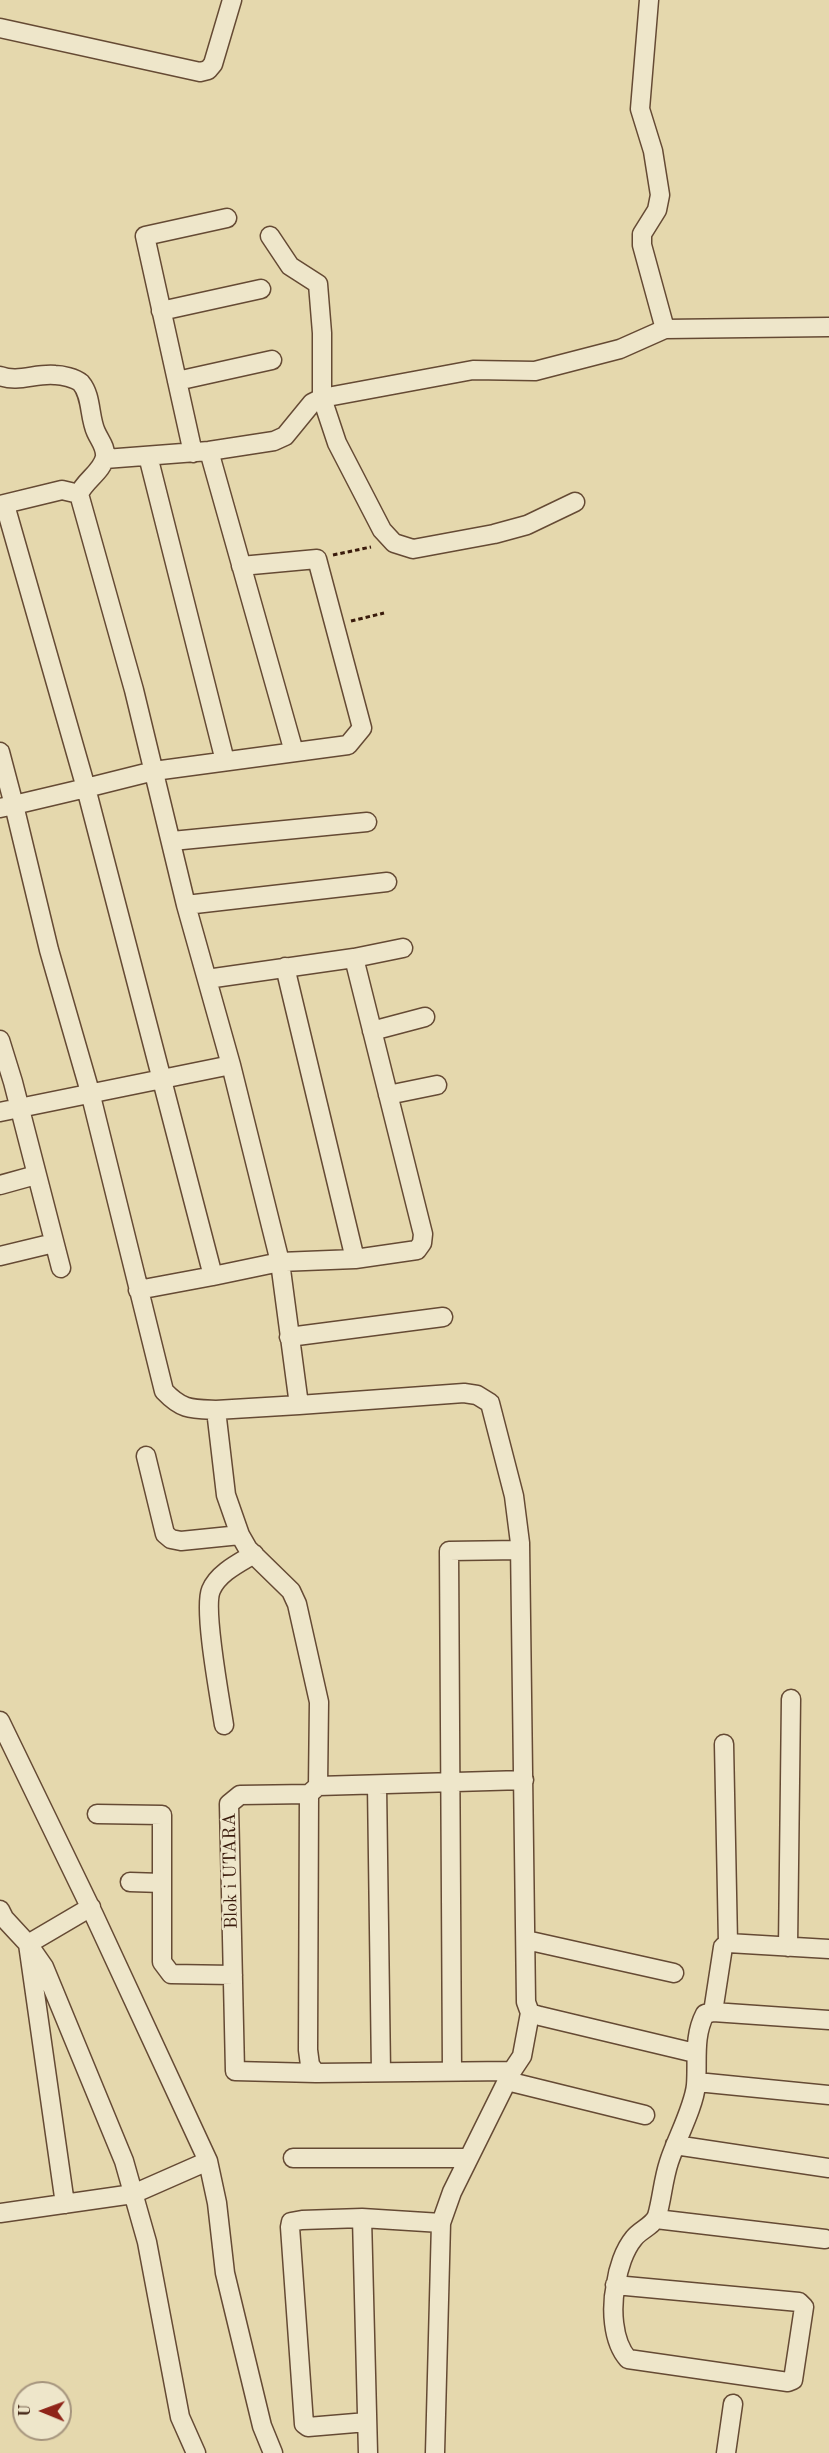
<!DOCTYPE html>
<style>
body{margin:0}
#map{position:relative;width:829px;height:2453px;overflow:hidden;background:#e5d8ad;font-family:"Old Standard TT",serif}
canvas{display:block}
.north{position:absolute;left:12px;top:2381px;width:60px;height:60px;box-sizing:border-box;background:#eee6ca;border:2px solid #a6957e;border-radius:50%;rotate:271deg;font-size:16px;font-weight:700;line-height:24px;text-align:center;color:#3a1b0c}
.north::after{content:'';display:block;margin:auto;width:21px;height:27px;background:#8f2418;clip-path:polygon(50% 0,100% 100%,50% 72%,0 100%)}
</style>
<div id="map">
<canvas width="829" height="2453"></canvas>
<div class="north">U</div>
</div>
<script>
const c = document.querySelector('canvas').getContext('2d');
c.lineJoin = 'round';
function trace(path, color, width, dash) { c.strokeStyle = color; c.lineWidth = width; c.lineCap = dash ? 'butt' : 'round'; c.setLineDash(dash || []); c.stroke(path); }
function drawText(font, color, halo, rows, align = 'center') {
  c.font = font + ' "Old Standard TT",serif'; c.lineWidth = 4.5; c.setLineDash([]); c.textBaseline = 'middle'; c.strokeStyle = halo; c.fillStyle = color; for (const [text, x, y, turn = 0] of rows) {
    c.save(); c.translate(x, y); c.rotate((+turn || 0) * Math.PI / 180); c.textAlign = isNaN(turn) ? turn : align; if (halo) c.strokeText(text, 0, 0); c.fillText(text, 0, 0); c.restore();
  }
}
const minor = new Path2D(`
 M649,0L640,109L653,151L660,195L657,210L642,234V245L665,329
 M0,28L200,72L208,70L213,64L232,0
 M270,236L290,266L318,284L322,333V398L337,443L382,530L394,543L413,549L494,534L527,525L575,502
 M161,311L261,289
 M0,376C18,383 36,373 55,375C62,375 75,378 81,383C92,396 89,417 96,432C100,441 106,447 105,457C102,472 85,480 79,494
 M177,381L272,360
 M209,451L294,752
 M193,453L145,236L227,218
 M148,456L225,761
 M105,459L209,451L274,441L285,436L312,403L322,398L473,370L535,371L620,349L665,329L829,327
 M0,505L62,490L79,494L134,690L186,905L231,1065L280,1262L213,1276L86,788L14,805L49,950L90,1092L164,1391C182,1410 191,1409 216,1410L226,1495L240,1535L248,1549L291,1591L297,1604L319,1702L318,1786L309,1794L240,1795L229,1804L235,2071L316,2073
 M5,505L86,788L154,771L348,745L362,728L317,559L241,566
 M0,752L14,805L0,808
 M172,841L367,822
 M186,905L387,882
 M354,958L423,1234L422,1243L417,1250L355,1259L280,1262L299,1405L464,1393L477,1395L490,1403L514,1496L520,1543L526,2002L530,2013L540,2016L695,2053
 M285,967L355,1259
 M207,979L354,958L403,948
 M372,1031L425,1017
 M0,1040L13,1082L61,1268
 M388,1095L437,1085
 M0,1112L231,1065
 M0,1185L36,1175
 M0,1256L54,1243
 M138,1290L213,1276
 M289,1337L443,1317
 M216,1410L299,1405
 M146,1456L165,1534L171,1539L181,1541L240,1535
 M0,1721L94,1915L208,2161L217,2203L225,2273L262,2426L273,2453
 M224,1725C220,1699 203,1609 211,1590C218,1573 239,1563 254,1554
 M377,1785L381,2072
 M318,1786L524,1780
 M309,1794L308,2050L310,2065L316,2073L512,2071
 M97,1814L162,1815V1883
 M130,1882L162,1883V1962L171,1974L233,1975
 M0,1910L4,1918L28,1944L44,1967L124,2161L147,2242L180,2417L196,2453
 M526,1940L674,1973
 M728,1943L829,1949
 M788,1947L791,1699
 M713,2012L723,1947L728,1943L724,1744
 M452,2071L449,1551L520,1550
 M507,2081L645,2115
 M697,2082L829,2095
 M675,2145L829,2168
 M293,2158H469
 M65,2204L28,1944L91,1907
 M0,2213L133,2194L208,2161
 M362,2218L368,2453
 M656,2219L825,2239
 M615,2285L799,2302L804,2307L793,2380L788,2382L628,2359C612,2341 611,2307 616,2284C618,2269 624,2250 634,2238C640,2230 653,2226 657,2216C662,2199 663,2180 669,2162C676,2140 694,2107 696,2085C698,2061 693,2037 705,2014L713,2012L829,2020
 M367,2422L308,2427L304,2424L290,2227L291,2222L302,2220L362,2218L441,2223
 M435,2453L441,2223L452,2192L512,2071L522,2056L530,2013
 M726,2453L733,2404`);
trace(minor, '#654a34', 21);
trace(new Path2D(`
 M333,555L371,547
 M351,621L384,613`), '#3a1b0c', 3, [4.5, 3]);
trace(minor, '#eee6ca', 18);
drawText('18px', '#3a1b0c', '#eee6ca', [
 ["Blok i UTARA",231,1871,-91]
]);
</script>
